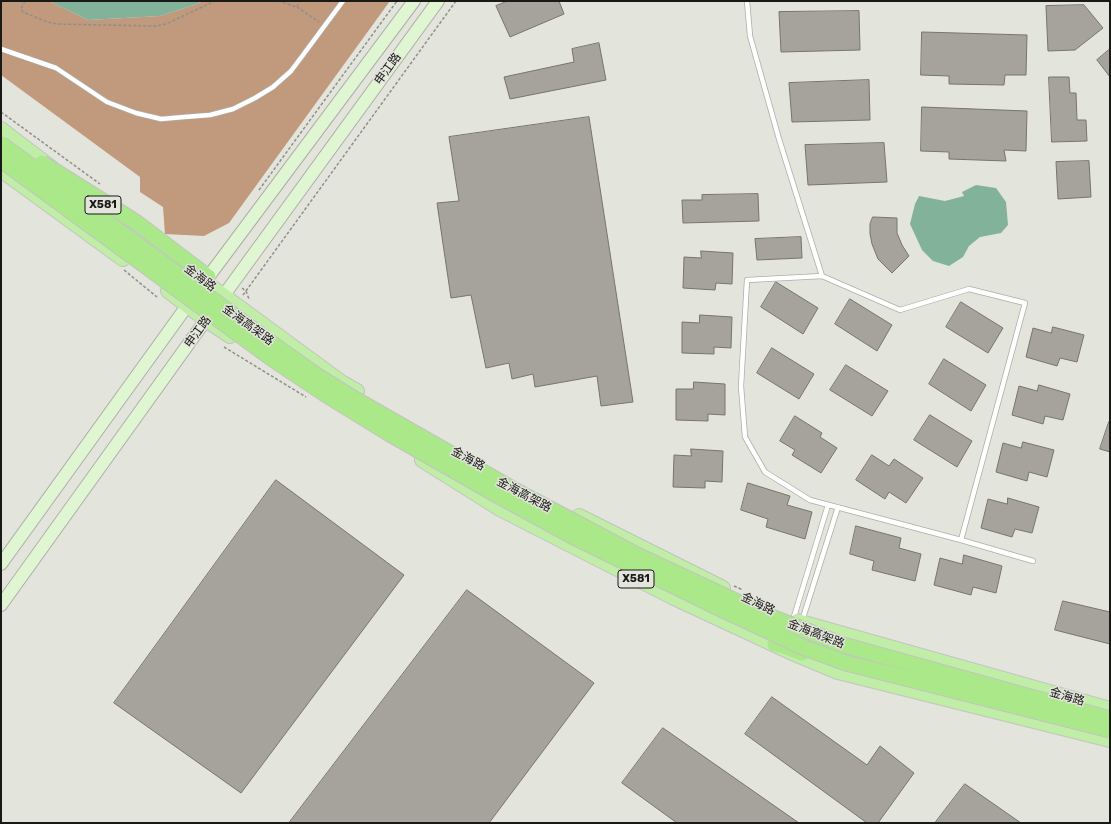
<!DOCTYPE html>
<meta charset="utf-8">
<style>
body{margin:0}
#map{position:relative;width:1111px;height:824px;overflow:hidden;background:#e3e4dc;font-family:Rubik,sans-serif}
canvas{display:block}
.frame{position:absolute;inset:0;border:2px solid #191917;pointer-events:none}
</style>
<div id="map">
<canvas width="1111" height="824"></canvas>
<div class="frame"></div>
</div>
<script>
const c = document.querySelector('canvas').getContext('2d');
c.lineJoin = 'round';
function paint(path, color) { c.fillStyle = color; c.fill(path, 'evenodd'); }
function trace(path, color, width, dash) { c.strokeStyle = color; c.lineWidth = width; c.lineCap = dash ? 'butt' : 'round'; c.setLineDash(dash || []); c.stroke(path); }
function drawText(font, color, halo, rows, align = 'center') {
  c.font = font + ' Rubik,"Noto Sans SC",sans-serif'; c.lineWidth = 3; c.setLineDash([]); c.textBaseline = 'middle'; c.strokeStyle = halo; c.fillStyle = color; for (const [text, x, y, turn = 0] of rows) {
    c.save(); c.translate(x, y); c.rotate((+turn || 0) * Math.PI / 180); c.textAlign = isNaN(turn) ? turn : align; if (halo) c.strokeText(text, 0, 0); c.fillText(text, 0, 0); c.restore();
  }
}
paint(new Path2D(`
 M1,1H49L88,20L160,16L200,3L198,1H390L229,223L204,236L165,234L163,207L140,192V177L1,75Z`), '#c1997c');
paint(new Path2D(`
 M49,1H198L200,3L160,16L88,20Z
 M976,185L996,188L1006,202L1008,225L1001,233L980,237L969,246L963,257L949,266L933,261L922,250L910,224L915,204L919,196L945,201L964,196L962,192Z`), '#82b299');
const building = new Path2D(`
 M508,1H559L564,14L510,37L496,6Z
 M1084,5L1103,28L1075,50L1048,51L1046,6Z
 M859,11L860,50L781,52L779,12Z
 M922,32L1027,35L1026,75H1005L1004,85L949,84V76L921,75Z
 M599,43L606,80L510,99L504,77L574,62L572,49Z
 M1110,49V77L1097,60Z
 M1049,77H1069L1070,93H1076L1077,120H1086L1087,141L1052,142Z
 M869,80L870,120L792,122L789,83Z
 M922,107L1027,111L1026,151L1004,150L1006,161L949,159V152L921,151Z
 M589,117L633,402L601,406L597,376L535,387L533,374L512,379L509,363L486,368L471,295L451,298L437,203L459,201L449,137Z
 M884,143L887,182L808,185L805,145Z
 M1089,161L1091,197L1058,199L1056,162Z
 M758,194L759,221L683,223L682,200H702V195Z
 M873,217L897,218V233L902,245L909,256L892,273L878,259L872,244L870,234V224Z
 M801,237L802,258L757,260L755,239Z
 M701,251L733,253L732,284L716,283L715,290L683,288L684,257L701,258Z
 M776,282L818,308L803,334L761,307Z
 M850,299L892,325L877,351L835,324Z
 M961,302L1003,328L988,353L946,327Z
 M700,315L732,317L731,348L714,347V354L682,353V322L699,323Z
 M1053,327L1084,335L1077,362L1060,358L1057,366L1026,357L1033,328L1051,333Z
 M772,348L814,374L799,399L757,373Z
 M944,359L986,385L971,411L929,384Z
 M846,365L888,391L872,416L830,390Z
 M694,382L725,384V415L708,414V421L676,420V389H693Z
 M1039,385L1070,394L1063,420L1045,416L1043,424L1012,415L1019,386L1037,391Z
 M930,415L972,441L957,467L914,440Z
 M795,416L822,433L820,437L837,448L821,473L792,455L795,450L780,441Z
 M1109,422L1110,423V452L1100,449Z
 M1023,442L1054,450L1047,477L1029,472L1027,481L996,472L1003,443L1021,448Z
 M691,449L723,451L722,482L705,481V488L673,487L674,455L691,456Z
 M872,455L889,466L894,459L923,478L906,503L889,492L885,499L856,480Z
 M276,480L404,575L241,793L114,703Z
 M748,483L790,496L787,505L812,512L805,539L766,527L768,519L741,510Z
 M1008,498L1039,507L1032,533L1015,529L1012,537L981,528L988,499L1007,504Z
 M856,526L901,538L899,548L921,554L915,581L872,570L874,561L850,554Z
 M964,555L1002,566L996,593L973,587L971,595L934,585L940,558L962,564Z
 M467,590L594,683L489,823H289Z
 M1063,601L1110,612V644L1055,630Z
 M772,697L867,765L880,746L914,773L878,823H867L745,734Z
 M663,728L799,823H677L622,783Z
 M965,784L1021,823H935Z`);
paint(building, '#a6a39c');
trace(building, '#77746e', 1);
const service = new Path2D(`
 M747,1L750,36L779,139L822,276
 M1,49L56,68L107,102L136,113L161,119L184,117L210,115L233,109L255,98L273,87L291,71L303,55L343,1
 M961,540L1025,303L969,289L900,310L822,276L747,280L741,386L745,437L765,472L810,500L961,540L1033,561
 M793,620L828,505
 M802,621L838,507`);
const secondary = new Path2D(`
 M203,284L414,1
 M1,564L192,299
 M1,605L192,339L438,1`);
const primary = new Path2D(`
 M1,129L52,168
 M1,170L123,259
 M194,274L224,296L341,382L357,391
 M168,291L206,320L230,336
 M422,460L500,509L674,598L790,652L838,672L1110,740
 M579,516L723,588
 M797,621L1110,709`);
const trunk = new Path2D(`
 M109,205L137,223L208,277
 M775,644L784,646L802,653`);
trace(service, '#adada6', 6);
trace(secondary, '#adada6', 14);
trace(primary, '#c3c3c3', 16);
trace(trunk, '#c3c3c3', 17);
trace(new Path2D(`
 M25,1L21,9L23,12L47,22L57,24L156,26L166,24L215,1
 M278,1L297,7L319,22
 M297,7L300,1
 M1,112L100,184
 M259,190L397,1
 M124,270L157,297
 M242,288L246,291L249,299
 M243,295L456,1
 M224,347L306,397
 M734,586L743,590`), '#8e8f8a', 1.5, [3, 2]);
trace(service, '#fff', 4.5);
trace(secondary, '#e0f6d3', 12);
trace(primary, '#c0eea7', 14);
trace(trunk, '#abe88a', 15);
const trunkBridge = new Path2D(`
 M1,144L281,350L316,375L353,398L509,487L639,556L761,613L843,645L1110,719
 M1,160L271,358L325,394L390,434L497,495L572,536L723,610L805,648L846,663L1110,730
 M42,163L109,205`);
trace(trunkBridge, '#c3c3c3', 17, []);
trace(trunkBridge, '#abe88a', 15);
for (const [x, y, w] of [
 [103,205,36],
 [636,579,36]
]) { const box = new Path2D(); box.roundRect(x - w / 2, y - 9, w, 18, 3); c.fillStyle = '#e3e4dc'; c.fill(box); trace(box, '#191917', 1); }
drawText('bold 11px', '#191917', null, [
 ["X581",103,205],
 ["X581",636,579]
]);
drawText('12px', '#191917', '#e3e4dc', [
 ["申江路",388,69,-54],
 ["金海路",200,278,37],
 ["金海高架路",248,325,36],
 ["申江路",198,332,-54],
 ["金海路",468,459,28],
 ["金海高架路",524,495,28],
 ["金海路",758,604,26],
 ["金海高架路",816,634,21],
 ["金海路",1067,697,16]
]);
</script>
